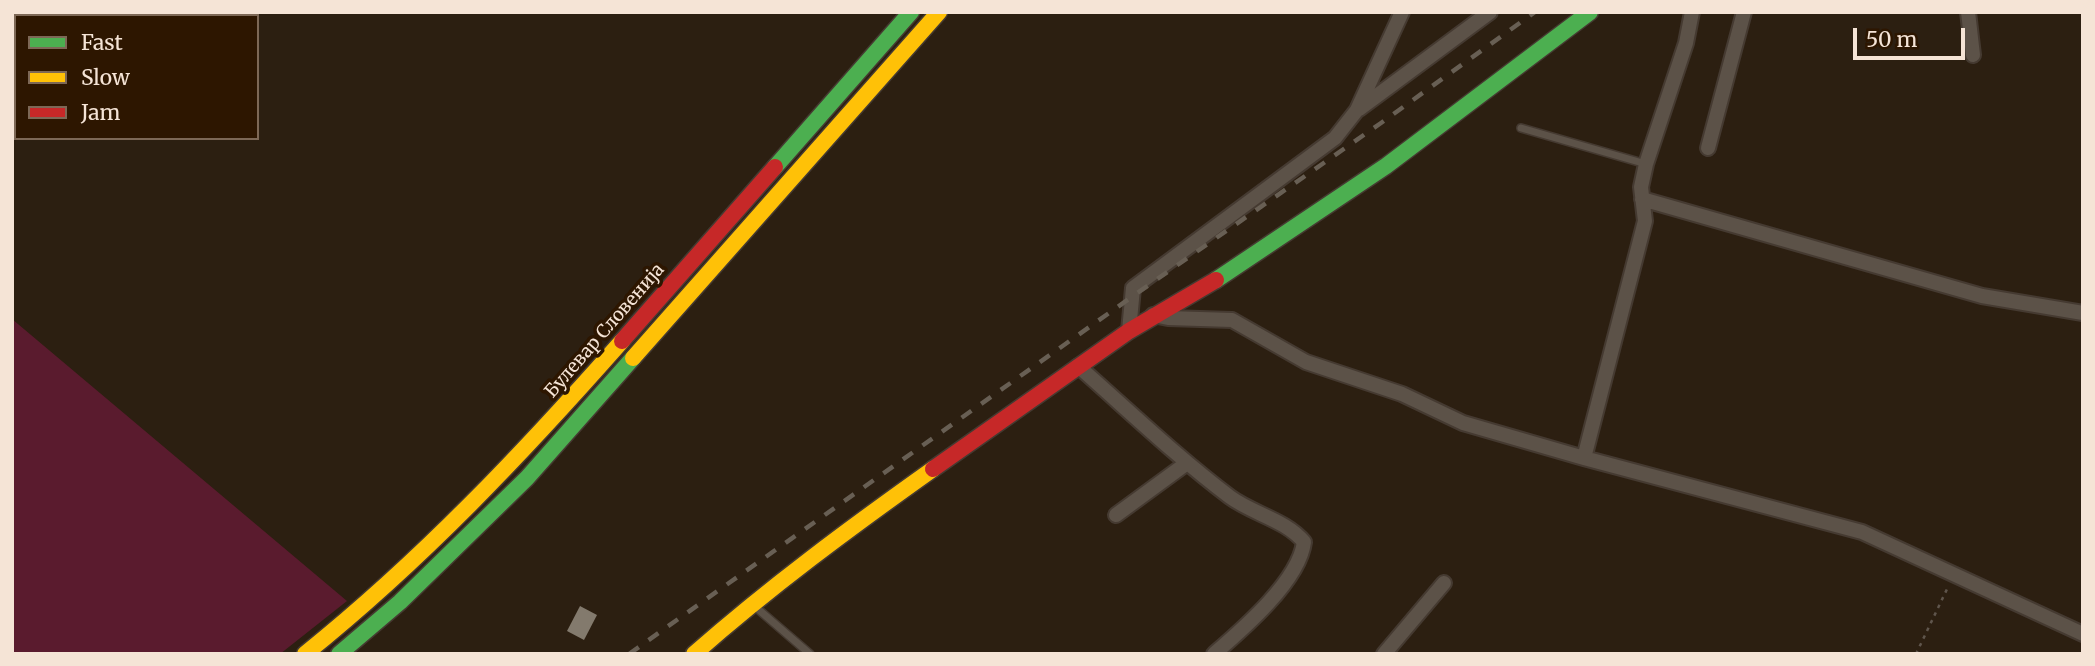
<!DOCTYPE html>
<meta charset="utf-8">
<style>
body{margin:0}
#map{position:relative;width:2095px;height:666px;overflow:hidden;background:#2c1f11;font-family:Merriweather,serif}
canvas{display:block}
.frame{position:absolute;inset:0;border:14px solid #f5e4d6;pointer-events:none}
.legend{position:absolute;left:14px;top:14px;width:245px;height:126px;box-sizing:border-box;background:#2d1600;border:2px solid #7d6856;margin:0;padding:9px 12px;list-style:none;font-size:21px;color:#f5e4d6}
.legend li{display:flex;align-items:center;gap:14px;height:35px}
.legend b{width:35px;border:2px solid #7d6856}
.scale{position:absolute;left:1853px;top:28px;width:112px;height:32px;box-sizing:border-box;border:4px solid #f5e4d6;border-top:0;padding-left:9px;font-size:21px;line-height:24px;white-space:nowrap;color:#f5e4d6;-webkit-text-stroke:5px #2d1600;paint-order:stroke}
</style>
<div id="map">
<canvas width="2095" height="666"></canvas>
<div class="frame"></div>
<ul class="legend">
<li><b style="height:9px;background:#4caf50"></b>Fast</li>
<li><b style="height:9px;background:#ffc107"></b>Slow</li>
<li><b style="height:9px;background:#c62828"></b>Jam</li>
</ul>
<div class="scale">50 m</div>
</div>
<script>
const c = document.querySelector('canvas').getContext('2d');
c.lineJoin = 'round';
function paint(path, color) { c.fillStyle = color; c.fill(path, 'evenodd'); }
function trace(path, color, width, dash) { c.strokeStyle = color; c.lineWidth = width; c.lineCap = dash ? 'butt' : 'round'; c.setLineDash(dash || []); c.stroke(path); }
function drawText(font, color, halo, rows, align = 'center') {
  c.font = font + ' Merriweather,serif'; c.lineWidth = 7; c.setLineDash([]); c.textBaseline = 'middle'; c.strokeStyle = halo; c.fillStyle = color; for (const [text, x, y, turn = 0] of rows) {
    c.save(); c.translate(x, y); c.rotate((+turn || 0) * Math.PI / 180); c.textAlign = isNaN(turn) ? turn : align; if (halo) c.strokeText(text, 0, 0); c.fillText(text, 0, 0); c.restore();
  }
}
paint(new Path2D(`
 M12,12H147L145,16H16V77L12,78Z
 M12,319L347,601L280,654H12Z`), '#5a1b2e');
paint(new Path2D(`
 M580,606L597,615L584,640L567,631Z`), '#837a6d');
const lane = new Path2D(`
 M1521,128L1646,164
 M752,604L810,654`);
const street = new Path2D(`
 M1968,12L1973,55
 M1359,109L1490,12
 M1708,148L1744,12
 M1642,199L1982,296L2083,313
 M1153,315L1168,318L1232,320L1306,362L1402,394L1463,423L1584,458L1862,532L2083,634
 M1129,331L1133,288L1335,138L1357,110L1402,12
 M1078,366C1128,410 1177,457 1230,497C1253,514 1286,520 1304,542C1299,581 1243,629 1214,654
 M1584,458L1645,221L1641,187L1646,164L1686,43L1692,12
 M1116,515L1187,463
 M1384,654L1444,583`);
const fast = new Path2D(`
 M775,167L911,12
 M1216,280L1386,166L1590,12
 M339,654L400,602L527,478L633,358`);
const slow = new Path2D(`
 M633,358L939,12
 M305,654C422,560 523,453 622,341
 M694,654C770,587 850,528 933,469`);
const jam = new Path2D(`
 M622,341L775,167
 M933,469L1129,331L1216,280`);
trace(lane, '#453a31', 10);
trace(street, '#453a31', 18);
trace(fast, '#453a31', 19);
trace(slow, '#453a31', 19);
trace(jam, '#453a31', 19);
trace(new Path2D(`
 M145,16L147,12
 M12,78L16,77
 M1916,654L1948,587`), '#5f554c', 2.5, [3.5, 5]);
trace(lane, '#5c5248', 7);
trace(street, '#5c5248', 14);
trace(fast, '#4caf50', 16);
trace(slow, '#ffc107', 16);
trace(jam, '#c62828', 16);
trace(new Path2D(`
 M629,654L1133,296L1381,123L1535,12`), '#685f54', 4.5, [12, 12]);
drawText('18px', '#f5e4d6', '#2d1600', [
 ["Булевар Словенија",605,331,-49]
]);
</script>
